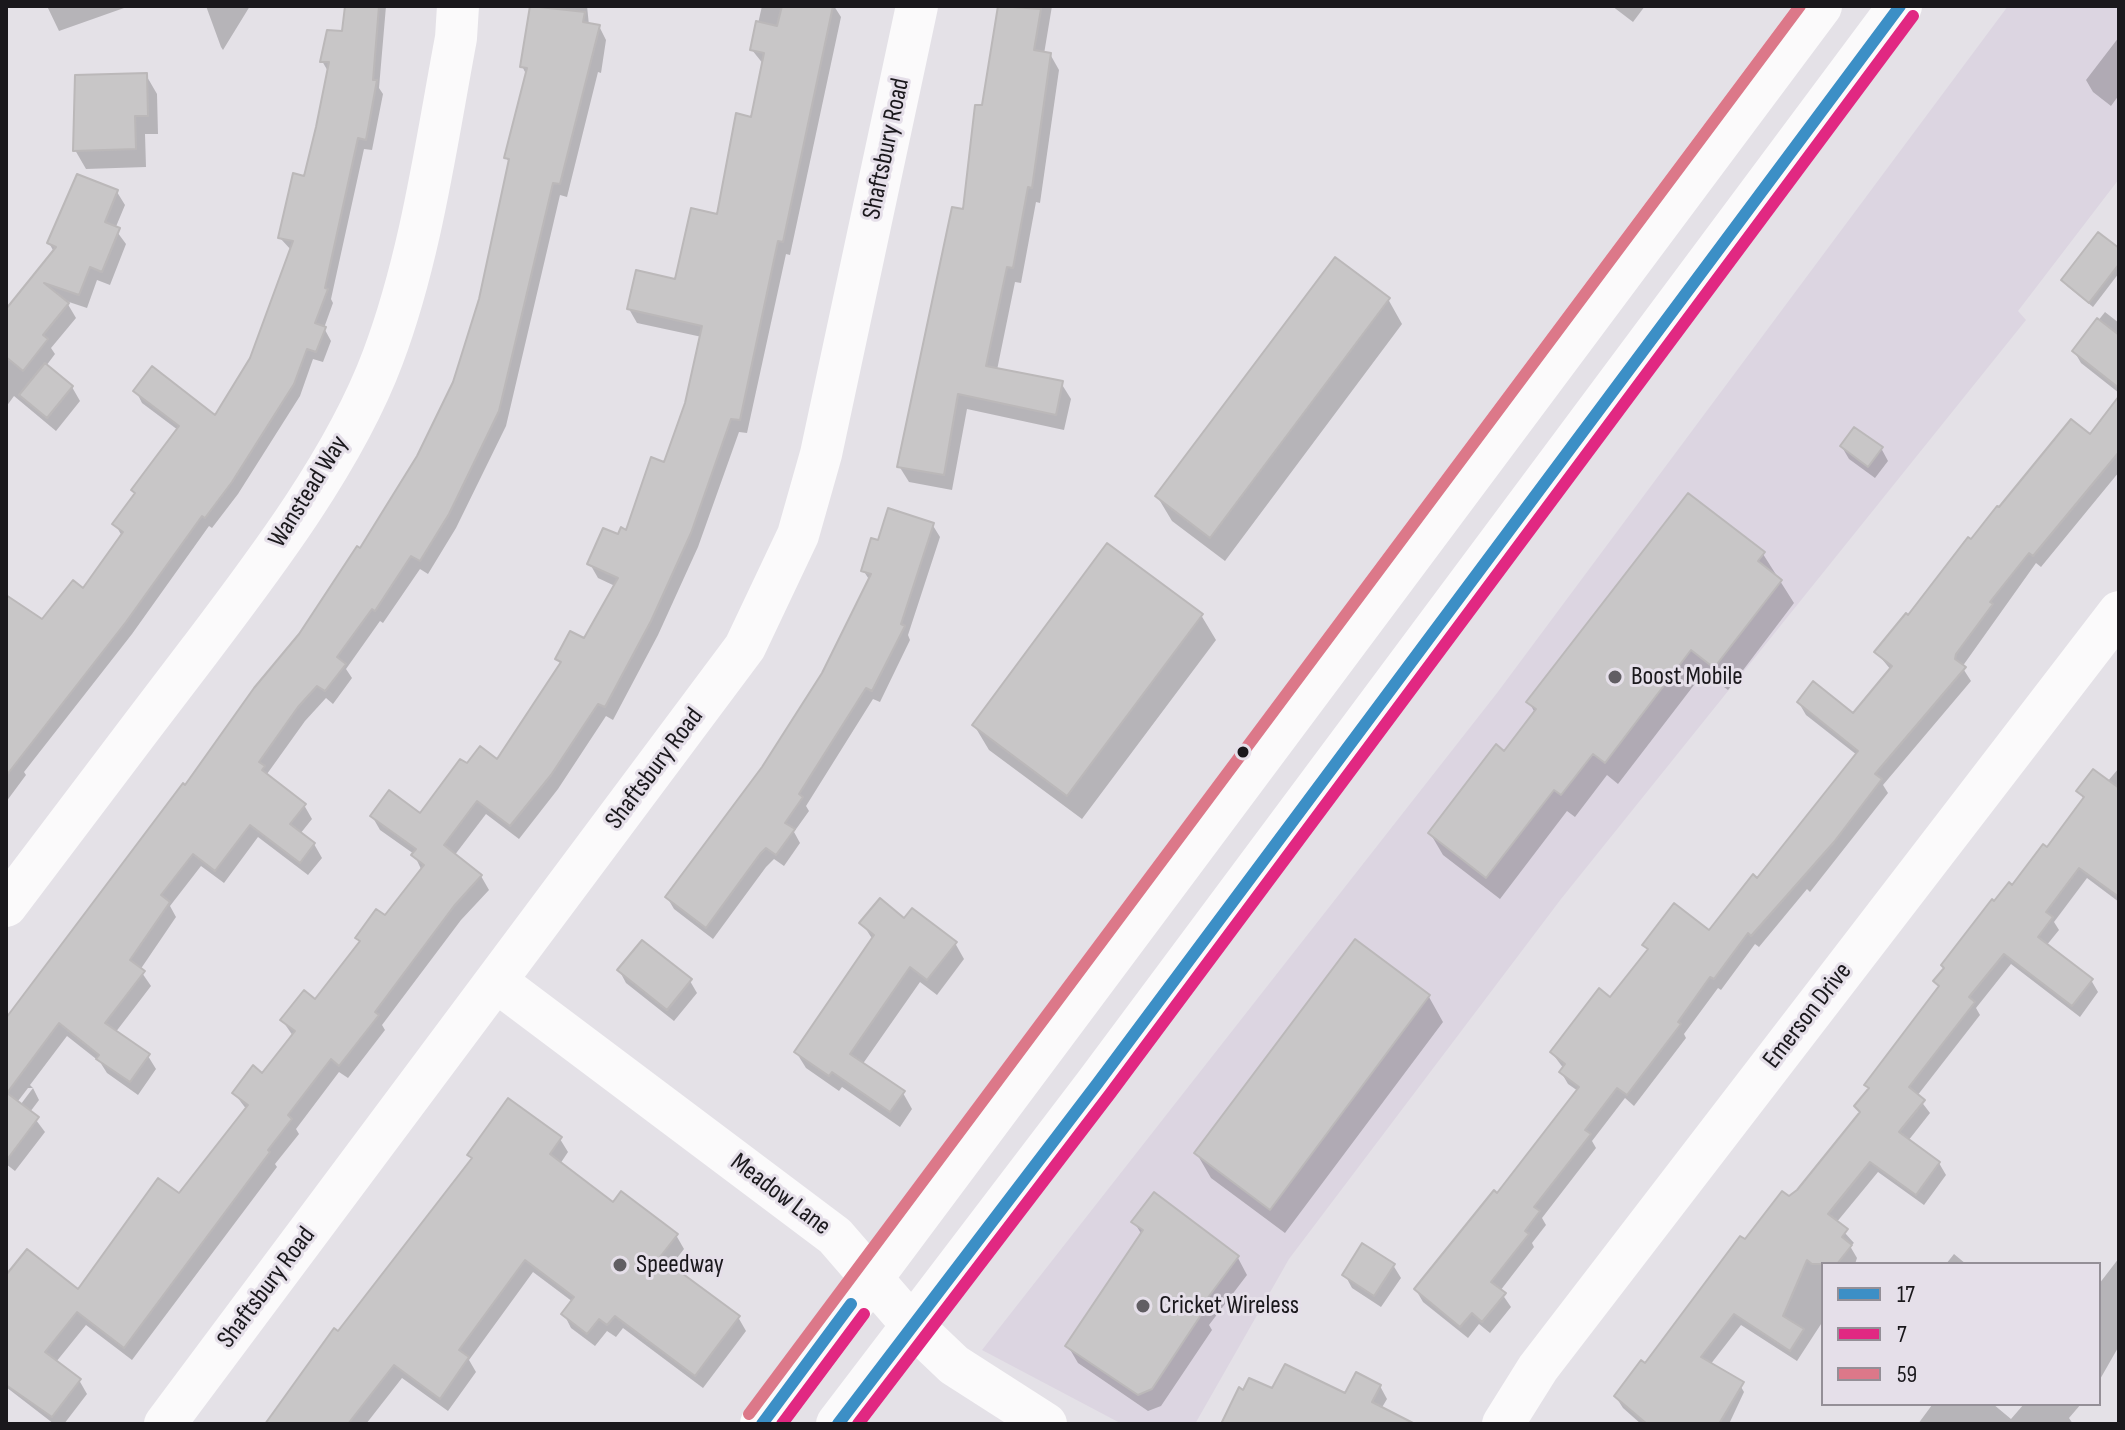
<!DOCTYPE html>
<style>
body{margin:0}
#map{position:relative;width:2125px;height:1430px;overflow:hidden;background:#e4e1e7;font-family:"Sofia Sans Condensed",sans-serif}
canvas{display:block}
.frame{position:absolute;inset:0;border:8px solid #1a181c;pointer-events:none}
.legend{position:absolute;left:1821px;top:1262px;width:280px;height:144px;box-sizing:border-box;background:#e5dfe9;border:2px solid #948f97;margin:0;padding:10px 14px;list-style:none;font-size:24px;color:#1a181c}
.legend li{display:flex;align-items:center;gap:16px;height:40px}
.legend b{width:40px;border:2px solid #948f97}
</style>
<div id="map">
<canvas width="2125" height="1430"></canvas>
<div class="frame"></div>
<ul class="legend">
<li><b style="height:10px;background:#3c8fc6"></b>17</li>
<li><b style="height:10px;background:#e12882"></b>7</li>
<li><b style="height:10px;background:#dc7889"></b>59</li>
</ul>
</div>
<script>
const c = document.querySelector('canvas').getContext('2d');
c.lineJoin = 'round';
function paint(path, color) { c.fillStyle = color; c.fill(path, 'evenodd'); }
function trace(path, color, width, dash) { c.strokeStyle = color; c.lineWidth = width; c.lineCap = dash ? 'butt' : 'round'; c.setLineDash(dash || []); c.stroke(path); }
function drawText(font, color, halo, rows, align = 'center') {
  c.font = font + ' "Sofia Sans Condensed",sans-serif'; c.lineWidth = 6; c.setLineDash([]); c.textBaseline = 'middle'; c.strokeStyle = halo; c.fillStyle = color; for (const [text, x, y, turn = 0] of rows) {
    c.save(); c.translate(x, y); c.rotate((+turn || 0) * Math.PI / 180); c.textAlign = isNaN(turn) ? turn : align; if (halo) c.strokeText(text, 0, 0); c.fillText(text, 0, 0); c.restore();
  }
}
paint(new Path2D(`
 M2008,6H2119V179L2018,311L2026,320L1561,899L1289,1259L1195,1424H1122L982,1350L1497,693Z`), '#dcd5e1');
paint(new Path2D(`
 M47,6H123L124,8L59,31Z
 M206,6H250L223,50L221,47Z
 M347,6H386L379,88L383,94L372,150L364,149L331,299L333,303L324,328L331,341L323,362L313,359L300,396L238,494L212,528L209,526L132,634L24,772L26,775L6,802V597L42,622L83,590L122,536L115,524L178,430L142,403L136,391L216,418L252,359L292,251L280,238L306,178L329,73L322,61L344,33Z
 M532,6H587L589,25L599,26L606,40L601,73L598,72L567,197L560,195L506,426L456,528L428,574L420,569L383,623L380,621L346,669L352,678L333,704L326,698L305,721L267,774L304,805L312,819L300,834L314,844L322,858L308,875L258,837L224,883L201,866L170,906L176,917L140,970L151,986L115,1033L148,1056L156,1069L138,1095L107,1073L100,1062L67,1036L30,1085L33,1088H28L12,1109L15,1112L33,1088L39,1100L30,1112L45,1132L15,1171L6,1164V1023L301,636L361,551L419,457L455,382L481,299L510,163L506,158L527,76L522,66Z
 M762,6H834L841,17L790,255L786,254L747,433L739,432L698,547L658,635L613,720L606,716L558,789L519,839L486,814L454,856L481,876L489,890L461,920L382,1025L385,1030L348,1078L339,1072L296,1129L299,1134L275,1164L277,1167L132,1360L86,1325L56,1362L79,1380L87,1394L64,1424H54L6,1387V1279L79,1292L179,1196L247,1110L234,1093L263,1075L293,1036L282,1020L316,1002L361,944L357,938L385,918L421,869L414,854L380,830L372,816L420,815L467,766L497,762L561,665L558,659L585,641L615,586L598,578L590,564L627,532L665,464L687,403L702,337L637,323L629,309L677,281L719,217L752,119L764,65L752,50Z
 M1000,6H1052L1044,54H1050L1059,70L1040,203L1036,202L1021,283L1015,282L997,370L1061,383L1071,399L1064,430L967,409L952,490L909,482L899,466L965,211Z
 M1612,6H1645L1633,22Z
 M2119,37V95L2111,106L2093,92L2086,80Z
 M146,75L157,94L158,134H145L146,167L86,169L75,150Z
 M117,192L125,205L115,229L126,244L110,285L97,280L87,308L66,301L76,318L51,348L55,354L46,366L72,387L80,401L56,431L14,396L6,407V312L54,252L49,243Z
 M2119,251V273L2093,307L2067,286L2064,281Z
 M1388,299L1402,324L1225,561L1172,521L1157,496Z
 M2105,312L2119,323V393L2081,363L2074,351Z
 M2119,400V472L2041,567L2036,563L1962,667L1971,681L1883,785L1888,793L1810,892L1807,889L1759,947L1755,944L1721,990L1718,988L1684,1034L1686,1038L1634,1106L1625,1098L1592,1141L1596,1148L1542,1218L1546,1225L1532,1243L1534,1247L1500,1291L1511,1307L1490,1333L1479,1324L1468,1338L1423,1302L1416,1290L1497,1196L1578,1091L1568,1084L1561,1072L1564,1069L1552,1053L1611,999L1648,951L1645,945L1709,932L1758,880L1857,755L1806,715L1799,703L1854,716L1891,670L1877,653L1999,510L2090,437Z
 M1842,447L1881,448L1888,461L1875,478L1849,459Z
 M932,524L940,537L908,635L910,640L880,702L873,699L806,806L809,811L794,832L800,843L784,866L774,859L766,867L713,939L674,909L667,897L764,769L824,674L870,581L863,570L880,542Z
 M1763,554L1794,603L1728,690L1704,672L1618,784L1607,775L1575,817L1567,811L1500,899L1443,855L1430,833L1504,754L1535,713L1529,702Z
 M1201,615L1216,640L1082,819L989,750L974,725Z
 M2119,768V902L2087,878L2054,922L2059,930L2046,946L2091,980L2098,992L2080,1017L2011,964L1976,1008L1980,1015L1917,1096L1930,1113L1908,1141L1939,1163L1946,1175L1924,1205L1878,1172L1836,1223L1854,1243L1850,1246L1857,1258L1855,1264H1823V1321L1797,1361L1741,1325L1710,1365L1737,1380L1744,1392L1729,1424H1641L1623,1408L1616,1397L1745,1242L1798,1191L1861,1115L1856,1107L1870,1090L1867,1085L1940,988L1936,982L1995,904L2047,850L2084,800L2079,791L2107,782Z
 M905,921L955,943L964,959L937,995L920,982L862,1065L903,1093L912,1109L900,1127L842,1087L839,1091L806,1068L796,1052L873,940L862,923Z
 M1355,942L1429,997L1443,1022L1285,1233L1211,1178L1197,1154Z
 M619,970L690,981L697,993L674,1021L626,983Z
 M560,1139L568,1152L560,1164L614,1204L676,1235L684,1249L670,1267L738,1317L746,1331L703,1388L623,1328L616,1337L607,1331L595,1346L571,1328L564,1314L573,1302L533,1272L469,1360L476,1372L448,1411L402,1378L366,1424H266L472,1160L469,1155Z
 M1134,1222L1238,1258L1247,1275L1209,1325L1212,1330L1161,1406L1148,1411L1078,1363L1068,1346L1142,1235Z
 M1954,1254L1966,1264H1946Z
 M2119,1258V1346L2099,1381V1284Z
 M1393,1265L1401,1278L1381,1307L1352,1288L1345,1275Z
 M1380,1386L1387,1399L1381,1409L1410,1424H1224L1272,1391L1346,1395Z
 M1938,1404H1993L2011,1419L2024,1404H2081L2069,1418L2073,1424H1918L1932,1405Z`), '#0003');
const building = new Path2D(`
 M345,6H379L373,80H377L366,140L358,138L325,288L328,289L315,323L326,327L316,352L307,349L294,384L232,482L205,518L202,516L126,622L6,776V595L42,619L73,580L83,588L123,532L112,524L135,493L131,490L179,426L133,391L152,366L215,415L250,358L293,241L278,238L293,173L304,176L316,127L329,62H320L327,30L342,31Z
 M530,6L585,12L583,22L600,25L560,184L553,183L499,411L449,514L420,561L411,556L375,611L372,609L337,657L346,664L325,691L317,686L298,707L259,762L265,766L262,770L306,804L290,824L315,843L300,863L250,825L215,871L193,854L161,895L170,902L130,960L145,971L105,1023L150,1054L130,1082L96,1059L99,1055L59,1023L7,1093L39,1117L6,1161V1018L183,783L185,785L254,688L299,634L357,546L360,548L417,456L453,382L479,299L509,159L504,158L527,68L520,67Z
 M782,6H833L783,242L778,241L740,420L731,419L691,533L651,621L605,707L598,704L551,775L510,826L477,801L444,845L482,875L454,906L375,1012L379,1015L339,1066L331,1059L288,1115L292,1119L268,1150L270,1152L124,1348L77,1312L45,1352L81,1379L52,1417L6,1385V1275L27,1249L78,1289L158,1178L179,1193L248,1105L232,1093L253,1065L262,1073L295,1031L280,1020L304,990L315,999L360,941L355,938L376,909L385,915L424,865L411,855L416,849L370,816L389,790L420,813L460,759L467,763L480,746L497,759L561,662L555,659L570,631L584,638L618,578L587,564L603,528L618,534L621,527L626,530L651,457L664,462L685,403L702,326L627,309L636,270L675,279L691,208L717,214L736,113L751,117L764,53L750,50L756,21L777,26Z
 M998,6L1041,9L1034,50L1051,53L1032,188L1028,187L1013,268L1007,267L986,366L1063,381L1056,415L958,394L944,475L897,467L952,207L963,209L975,105H982Z
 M147,73L148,116H135L136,149L73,151L75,75Z
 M77,174L118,190L105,222L120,228L102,272L90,267L79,295L44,283L69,303L43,335L48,339L23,371L6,357V309L56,247L47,243Z
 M2098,232L2119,248V264L2089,303L2061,280Z
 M1335,257L1390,298L1210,538L1155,496Z
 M2097,318L2119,335V388L2072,351Z
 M45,363L73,386L47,418L19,395Z
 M2119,396V452L2033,556L2029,553L1990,602L1993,604L1956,654L1955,659L1966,667L1875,774L1882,779L1834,842L1751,936L1748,933L1714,979L1710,977L1678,1022L1681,1024L1627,1095L1617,1088L1585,1130L1591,1134L1534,1207L1540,1211L1525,1231L1529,1234L1491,1282L1506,1293L1482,1322L1472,1313L1460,1327L1414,1289L1494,1190L1497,1193L1579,1087L1559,1072L1565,1064L1550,1052L1599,988L1610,997L1648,949L1642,945L1674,903L1709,930L1753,874L1757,878L1858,751L1797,702L1813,681L1853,713L1892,666L1874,652L1906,613L1908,615L1968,537L1971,539L1997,506L1999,507L2071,419L2090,434Z
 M1854,427L1883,447L1868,467L1840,446Z
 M1688,493L1765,552L1758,561L1782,580L1714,668L1691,650L1605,763L1593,754L1561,795L1554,790L1486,878L1428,833L1496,744L1504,751L1536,709L1526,702Z
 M888,508L934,523L901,624L905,626L872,691L866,688L799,794L803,797L785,823L795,829L776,855L766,848L760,854L706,928L665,897L762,767L822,673L871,574L861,571L871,538L878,540Z
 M1107,543L1203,614L1067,796L972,725Z
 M2093,769L2119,788V897L2079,868L2046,912L2053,917L2038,937L2093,979L2072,1006L2004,954L1969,997L1975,1002L1909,1087L1925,1100L1899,1132L1940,1162L1916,1195L1870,1162L1828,1214L1848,1229L1842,1237L1852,1245L1837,1264H1812L1807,1260L1783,1316L1804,1329L1790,1351L1734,1314L1701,1357L1744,1382L1719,1424H1647L1614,1396L1641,1360L1645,1363L1740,1236L1745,1239L1782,1191L1789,1196L1797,1190L1860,1112L1854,1106L1869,1088L1864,1085L1939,986L1933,981L1944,968L1941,965L1992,899L1994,901L2009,882L2012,885L2043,844L2047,847L2084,797L2076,791Z
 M880,898L904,918L912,908L957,942L927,980L910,967L850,1054L905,1091L890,1112L832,1072L829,1076L794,1052L874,935L859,923Z
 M1355,939L1430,995L1270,1210L1194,1153Z
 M642,940L692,979L667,1010L617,970Z
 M508,1098L562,1137L550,1154L613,1202L621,1191L678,1234L660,1257L740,1316L715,1349L695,1376L615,1316L607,1325L599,1319L587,1334L561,1314L574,1297L525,1260L459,1350L469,1357L440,1399L394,1365L348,1424H265L334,1328L338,1331L472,1158L467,1155Z
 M1154,1192L1239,1256L1201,1307L1203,1312L1152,1389L1138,1395L1065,1346L1143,1230L1131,1222Z
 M1362,1243L1395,1264L1374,1296L1342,1275Z
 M1285,1364L1345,1393L1356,1372L1381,1385L1372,1402L1415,1424H1221L1239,1387L1243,1390L1249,1378L1272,1388Z`);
paint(building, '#c8c6c7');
trace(building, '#bbb8b9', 2);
trace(new Path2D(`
 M6,906C71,820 135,735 200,650C266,563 345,459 383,357C421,256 436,144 456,38L458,6
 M497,982L835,1236L912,1325L954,1365L1046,1424
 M165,1424L745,647L798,535L821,454L917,6
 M1503,1424L1538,1368L2119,612`), '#fbfafb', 42);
trace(new Path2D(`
 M762,1424L1820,6
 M838,1424L1097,1084L1900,6`), '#fbfafb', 44);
trace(new Path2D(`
 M762,1424L851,1304
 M838,1424L1097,1084L1900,6`), '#3c8fc6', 12);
trace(new Path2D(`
 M782,1424L864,1314
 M858,1424L1110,1094L1913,16`), '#e12882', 12);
trace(new Path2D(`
 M749,1414L1800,6`), '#dc7889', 12);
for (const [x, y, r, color] of [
 [1615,677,8,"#615e63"],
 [1243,752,7,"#1a181c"],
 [620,1265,8,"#615e63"],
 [1143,1306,8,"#615e63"]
]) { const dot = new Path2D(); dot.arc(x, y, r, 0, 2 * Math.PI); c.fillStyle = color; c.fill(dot); trace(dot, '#e5dfe9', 3); }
drawText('26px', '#1a181c', '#e5dfe9', [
 ["Shaftsbury Road",887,149,-78],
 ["Wanstead Way",309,492,-58],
 ["Shaftsbury Road",655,769,-53],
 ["Emerson Drive",1808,1016,-52],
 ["Meadow Lane",780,1195,37],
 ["Shaftsbury Road",267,1288,-53]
]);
drawText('26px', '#1a181c', '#e5dfe9', [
 ["Boost Mobile",1631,677],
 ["Speedway",636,1265],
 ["Cricket Wireless",1159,1306]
], 'left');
</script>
